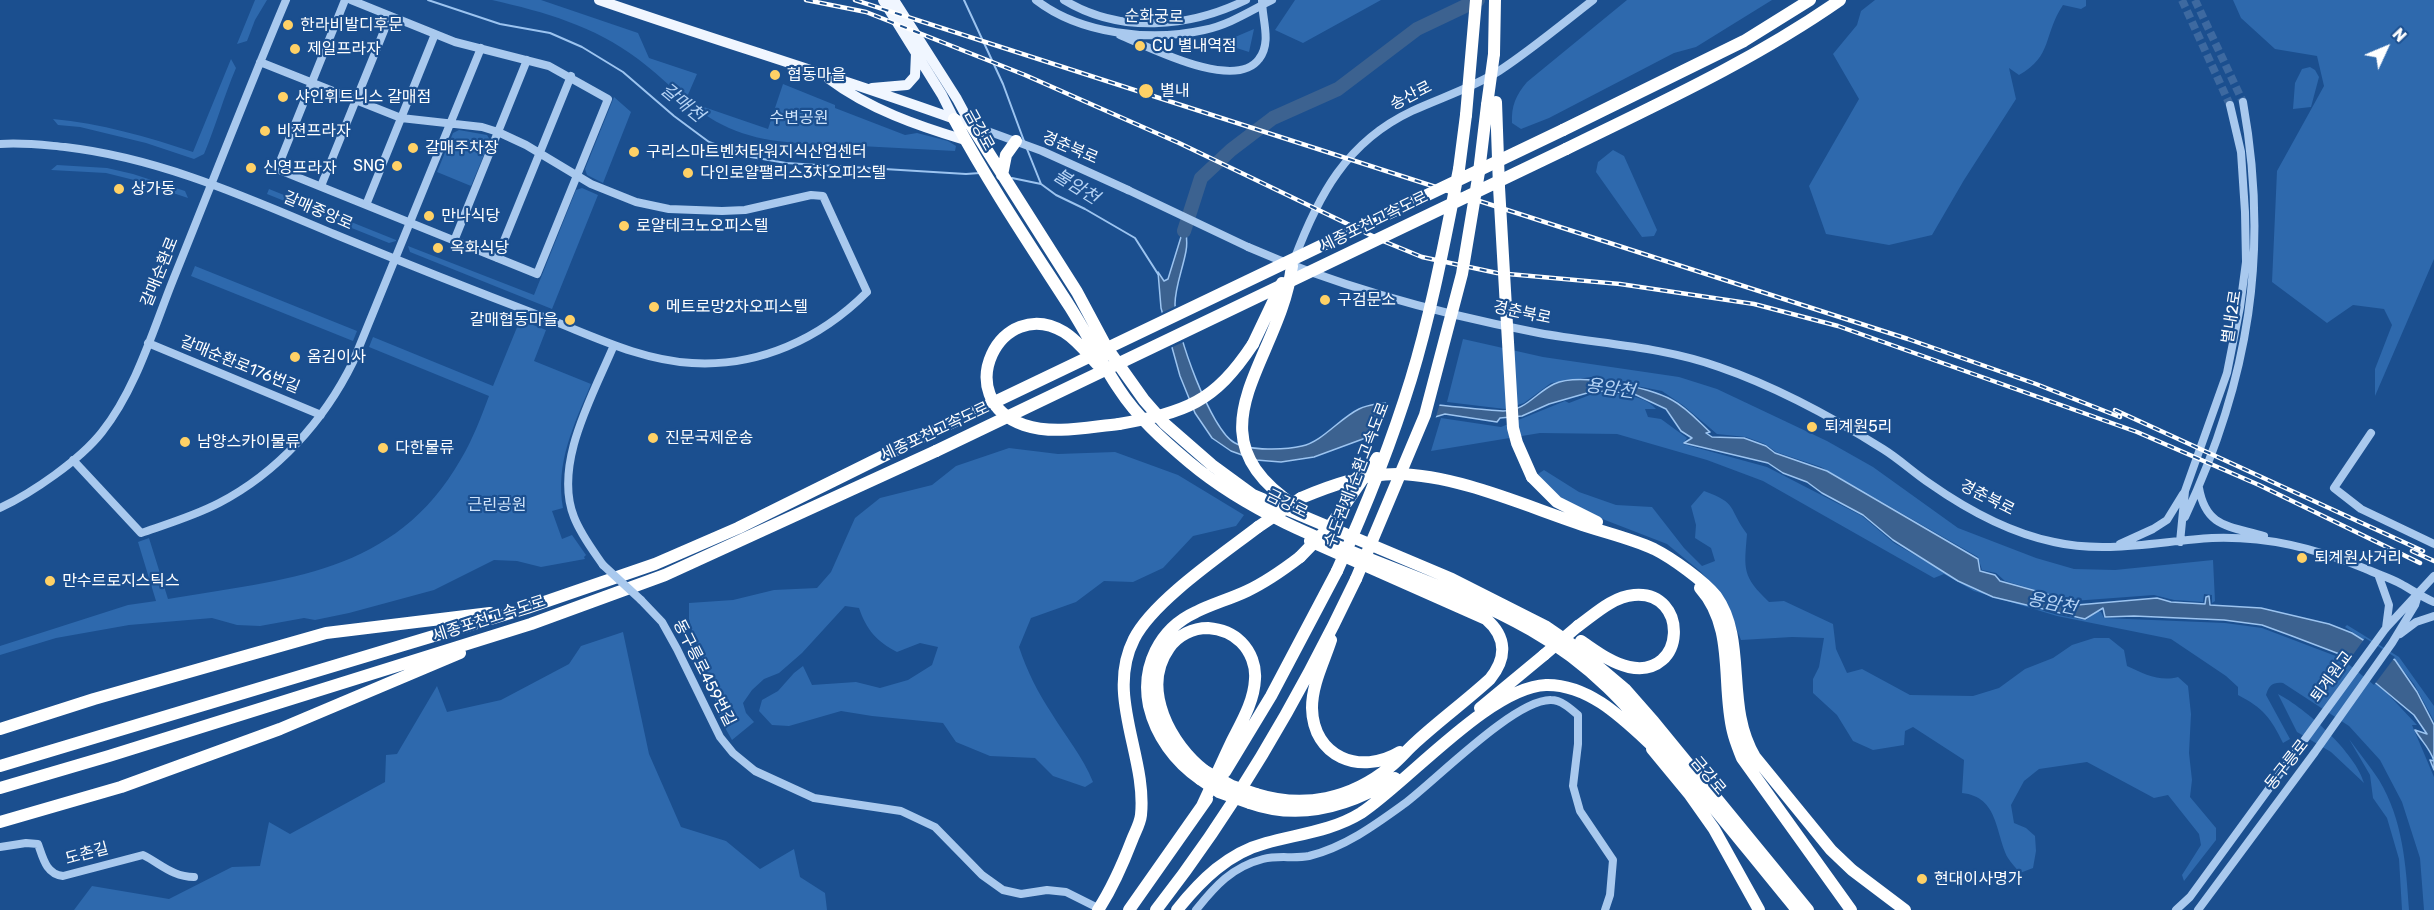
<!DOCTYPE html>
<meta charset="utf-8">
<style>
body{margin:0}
#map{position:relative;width:2434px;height:910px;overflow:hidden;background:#1b4f8f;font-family:Rubik,sans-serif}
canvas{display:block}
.north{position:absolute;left:2356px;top:18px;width:60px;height:60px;-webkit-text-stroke:4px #1b4f8f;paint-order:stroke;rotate:46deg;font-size:16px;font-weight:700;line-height:24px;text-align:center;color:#fff}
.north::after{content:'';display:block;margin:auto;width:21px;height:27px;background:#fff;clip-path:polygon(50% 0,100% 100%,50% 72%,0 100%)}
</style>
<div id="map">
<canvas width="2434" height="910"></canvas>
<div class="north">N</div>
</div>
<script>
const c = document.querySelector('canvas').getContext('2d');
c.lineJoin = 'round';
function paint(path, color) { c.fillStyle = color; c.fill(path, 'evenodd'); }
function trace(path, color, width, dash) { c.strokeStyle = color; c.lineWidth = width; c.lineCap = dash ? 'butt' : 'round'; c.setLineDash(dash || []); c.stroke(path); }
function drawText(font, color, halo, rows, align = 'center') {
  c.font = font + ' Rubik,"Noto Sans KR",sans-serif'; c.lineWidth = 4.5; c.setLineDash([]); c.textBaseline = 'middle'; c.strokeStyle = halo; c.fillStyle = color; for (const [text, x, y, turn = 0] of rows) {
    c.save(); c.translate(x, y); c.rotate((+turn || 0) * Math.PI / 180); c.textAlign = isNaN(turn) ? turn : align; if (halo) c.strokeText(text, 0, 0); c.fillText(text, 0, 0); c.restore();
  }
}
paint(new Path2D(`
 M255,0H267L255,20L247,41L237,44Z
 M492,0H541L638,33L649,58L697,74L687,97L695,104L768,129L783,84L835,105V108L905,135L917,133L948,141L956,146L955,151C917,149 879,147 841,145C803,143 765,144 729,128C693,112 669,82 638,59C594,26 545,12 492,0Z
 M1295,0H1381L1303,43L1275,30Z
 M1627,0H1772L1696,47L1674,53L1549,118L1521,129L1512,123C1511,106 1516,95 1527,82Z
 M1875,0H2086V6L2081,9L2063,5C2043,35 2053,56 2019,75L2009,68L2016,99L1964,180L1932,235L1889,245L1826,234L1809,186L1859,99L1833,54L1857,25L1861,11Z
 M2233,0H2434V259L2375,396V369L2392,325L2384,309L2353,305L2327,323L2272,282L2277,171L2324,86L2317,56L2275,49L2241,18Z
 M1254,29L1249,52L1221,43Z
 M231,59L236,68C224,96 216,125 204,154L194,159L146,143L80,127L58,125L53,119C100,123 148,137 193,152Z
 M2310,67L2315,70L2319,77L2311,107L2293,109L2295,83L2302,69Z
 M614,97L631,112L603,183L587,175L585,169Z
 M459,130L487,135L490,140L471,186L437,172L453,133Z
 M1613,150L1624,156L1657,230L1654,236L1642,237L1596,172L1598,162Z
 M57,165L107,168L133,174L185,191L188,198L134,180L106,173L51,170Z
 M582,188L598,195L552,309L410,252L408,246L534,295L576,190Z
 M269,189L396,240V241L389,243L267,194Z
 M195,266L357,331L353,341L191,276Z
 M520,320L546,330L534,361L591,384C574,425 555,463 563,508L552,511L562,539L572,535L586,555L584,557L585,559L541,567L517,561L494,560L434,590L349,613L315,620L304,618L260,626L237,625L212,618L129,625L56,638L0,655V646L128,605L156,601L138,542L149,538L168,599C285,579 395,575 461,459C473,439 481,417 489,396L369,347L373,337L493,386Z
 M1463,339L1543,357L1679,377L1717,389L1827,441L1873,467L1958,528L2036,558L2074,569L2115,570L2213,560L2215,601L2212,603V595L2204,594L2203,602L2174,600L2154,595L2073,601L2005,581L1996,573L1982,570L1978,557L1821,467L1776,452L1765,444L1746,437L1717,434L1684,406L1662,391L1591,377L1551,383L1524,403L1505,409L1447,402Z
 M1595,393C1614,394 1643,393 1656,409H1645L1648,417L1661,419L1687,438L1683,444L1767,467L1862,516L1894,543L1975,590L2058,615L2086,620L2098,611L2101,612L2104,618L2225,623L2262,628L2341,658L2385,691L2417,725H2412L2434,777V910H2424L2420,858L2402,802L2380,760L2349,726L2283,683C2273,682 2269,685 2266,695L2290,739L2283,743C2271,718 2263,708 2238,695V687L2226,676L2171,639L2057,616L1974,591L1944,574L1934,578L1763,481L1707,460L1617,434L1540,433L1431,451L1441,418L1501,427L1565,401L1569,403Z
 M1009,448L1058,454L1115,452L1178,475L1244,515L1236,526L1193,536L1163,568L1133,582L1104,581L1076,602L1031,618L1019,647C1027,671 1038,693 1052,714C1066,737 1083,757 1093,782L1085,787L1053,776L1035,758L990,756L956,742L943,723L872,716L841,711L789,726L772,725L759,711L762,700L778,691L794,673L803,666L812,685L856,682L880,688L908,680L932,665L938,647L920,643L897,652C877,642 866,629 859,608L845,606L802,653L779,673L764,679L752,690L743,703L746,713L754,722L732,740L720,719L709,676L694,638L689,619V603L733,600L774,590L817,588L831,572L855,518L880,498L932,485L956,466Z
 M1544,470L1579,492L1616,505L1652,507L1684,548L1702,566L1715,561L1711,548L1695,538L1696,525L1691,506L1704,491C1738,503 1728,508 1747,534C1744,570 1742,576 1769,602L1784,601L1833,624L1836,649L1847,673L1862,669L1910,695L1973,696L1999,688L2025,669L2053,658L2072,645L2094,638H2109L2124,650L2127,666C2144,674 2160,682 2178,677L2188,686L2191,714L2189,753L2192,780L2190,797L2216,828V840L2184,881L2182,875L2201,845L2199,834L2168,795L2154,798L2087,762L2039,769L2024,781L2011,805L2014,823L2026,828L2035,836L2036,851L2033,868L2020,873C2016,868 2011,863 2008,858C1995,833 1999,797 1962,793L1964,760L1913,727L1905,731L1904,745L1873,750L1853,741L1837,715L1813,693V679L1819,667L1824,638L1792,637L1741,640L1724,598L1701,572L1667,544L1574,508L1547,486L1538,474Z
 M2347,625L2399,657L2434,706V721L2414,684L2395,660L2345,627Z
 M623,632L649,754L681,827L726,841L760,869L794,849L800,877L825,893L827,910H74L92,886L169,899L232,867L260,866L269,822L290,834L385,782L386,755L397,754L437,686L447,712L501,700L569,664L581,646Z
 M2278,694C2305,708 2356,753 2364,783L2331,752L2297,732Z
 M2349,739C2359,753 2370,766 2379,780C2403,820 2406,865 2409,910H2402L2399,859L2387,818L2373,798L2370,775Z`), '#2e69ad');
const water = new Path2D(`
 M1185,224C1186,233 1188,242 1186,251C1183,268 1175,287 1175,304C1175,331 1211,431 1235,443C1249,451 1286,450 1302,446C1322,442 1340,418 1359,409C1392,394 1464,410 1503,411C1526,411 1535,393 1554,384C1579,372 1649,387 1672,400C1687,408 1698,421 1710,432L1706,433L1712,437L1744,438L1766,446L1775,453L1827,471L1978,559L1980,571L1995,575L2000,581L2047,594L2077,605L2157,598L2171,602L2205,604L2206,597L2209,596L2210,605L2261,608L2329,624L2352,633L2395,660L2417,692L2434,725V770L2430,760L2434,761C2430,748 2422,742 2415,730L2427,734L2414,715L2342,655L2292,636L2262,625L2224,620L2134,616L2105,617L2103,608L2085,619L1993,597L1958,581L1893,540L1863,515L1822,493L1807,482L1783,473L1768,463L1684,443L1692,438L1681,431L1666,409L1632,393L1594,391L1549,404L1522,416L1500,418L1497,422L1445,414L1371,436L1314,457L1281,462L1256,460L1231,451L1212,438L1195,413L1180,376L1161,308L1158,272L1164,281L1168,279Z`);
paint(water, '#3c6290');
trace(water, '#9cc4f0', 1.5);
paint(new Path2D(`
 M1178,305L1186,341L1168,349L1159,314Z
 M1387,400L1440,403L1435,420L1374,438Z
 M2365,638L2395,657L2374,685L2347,663Z`), '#1b4f8f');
trace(new Path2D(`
 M428,0L500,24L550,33L582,47L623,72L674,116L709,142L751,157L786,163L966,174L980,173
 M964,0L1003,84L1024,141
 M1027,149L1041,184L1056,195L1085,209L1135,238L1158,274
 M1012,178L1041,184`), '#9cc4f0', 2);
trace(new Path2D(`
 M1184,231L1201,178L1231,150L1273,118L1338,89L1417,29L1478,0`), '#3c6290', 14);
trace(new Path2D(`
 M2182,0L2230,105
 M2195,0L2243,102`), '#3d69a0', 8, [8, 4]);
trace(new Path2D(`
 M345,0L277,169L537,274L608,99L549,66L455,42L351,0
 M1036,0C1080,34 1150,42 1204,30C1229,25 1250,11 1272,0
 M1064,0C1120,34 1189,28 1246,0
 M1120,35C1149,47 1235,92 1259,59C1272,42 1262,20 1262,0
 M971,125L1042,151L1128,190
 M0,144C22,142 43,145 65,147C160,158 246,197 334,234C404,263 475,291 546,318C593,336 640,360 692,363C759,367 820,339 867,292L823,196L811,195L745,210L722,211L669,209L636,202L591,184L526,145L498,132L482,127L401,118L260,62
 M321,186L390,16
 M366,205L435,34
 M454,241L527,60
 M1248,247C1339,287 1441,314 1539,333C1599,344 1661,346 1719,367C1777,387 1832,417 1883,449C1899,459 1913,472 1929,483C1966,509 2010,533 2054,542C2106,554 2160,541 2212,538C2267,536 2315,548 2366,569C2377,574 2390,578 2401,584C2412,590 2422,597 2434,602
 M497,258L571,76
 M1294,260C1318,196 1346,142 1412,111C1440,98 1472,88 1499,71C1531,50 1562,24 1593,0
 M148,343L321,415
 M2371,433L2334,488L2361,509L2434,544
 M73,460L141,533C167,524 194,516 219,503C277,473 324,421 353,362L481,48
 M2199,488C2206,528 2230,526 2264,536
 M0,508C32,493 80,460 102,432C136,389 153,330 173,280C211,186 247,92 286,0
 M2185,517C2249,380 2270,252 2243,102
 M2180,542L2185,491L2227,373L2240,307L2246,262L2245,212L2241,152L2230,105
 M2120,544L2153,529L2167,520L2183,494
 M603,565C592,549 581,535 574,517C553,464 593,395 614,345
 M2378,574L2389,605L2386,628
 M641,600L662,622L677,649L720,737L733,753L755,771L814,798L901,811L935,827L982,875L1003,890L1021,894L1047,890L1066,892L1094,906
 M2400,634L2416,622L2434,616
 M0,847L26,843L38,844C43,858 46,874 63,876L143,855C161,864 173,877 194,877
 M1196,910C1215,886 1232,867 1263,859C1278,855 1294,859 1309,856C1345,847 1375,825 1404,804C1436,780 1515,699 1551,700C1561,700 1570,708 1578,715V744L1573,786L1580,811L1613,860L1610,895L1605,910
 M2176,910L2190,897L2386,628L2434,576
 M2198,910L2315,752L2392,643L2415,605L2418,595`), '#a9c9ee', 8);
trace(new Path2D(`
 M599,0C723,43 848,80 971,125
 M883,0L942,95L954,119
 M894,0L957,99L971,125
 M829,79C869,109 918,126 965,140
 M872,88L907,85L915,76L916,53`), '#f0f6ff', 10);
trace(new Path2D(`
 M1494,54L1495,0
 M1496,102L1499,187
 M954,119C989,184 1030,245 1070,307C1087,334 1101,362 1119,389C1137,417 1164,441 1189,462C1288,545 1421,567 1531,630C1598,668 1634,714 1683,771C1722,817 1759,864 1797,910
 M971,125L1077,292L1107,348L1144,400L1165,424L1212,465L1253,495L1452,579L1545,626L1574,646L1625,689L1654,722L1808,910
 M1563,130L1744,41L1810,0
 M1566,149C1660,103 1754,60 1840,0
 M1459,169L1466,115
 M1479,172L1487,105
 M1002,175L1006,155L1016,141
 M1292,266C1280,363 1183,433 1297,507
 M1253,344L1282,283
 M1097,364C1087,353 1077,340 1064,332C1000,294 949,399 1024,425C1054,435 1088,427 1119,424
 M1532,477L1557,502L1597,522
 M1301,498C1332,485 1363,474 1397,474C1456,475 1521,504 1577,523C1602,532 1630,538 1654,549C1672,558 1704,581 1716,596C1748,641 1724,706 1755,757L1831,850L1852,870L1905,910
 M1700,588C1736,628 1721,685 1733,732C1735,741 1739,750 1742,758L1851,910
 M1578,626C1595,614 1612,597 1634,595C1689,590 1687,679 1629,667C1611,663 1596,651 1581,641
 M1331,640C1324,662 1312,684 1312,708C1313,757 1360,776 1400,752
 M1480,708L1544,655
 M0,729L94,699L326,633L490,613
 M1652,749L1690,795L1714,829L1759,910
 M0,766L527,608L655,564L738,528L932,432
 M1225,772L1271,696L1337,571
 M1200,779C1175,762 1156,736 1149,706C1141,667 1159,629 1196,612C1212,604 1230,599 1247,591C1266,582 1283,570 1300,557
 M0,788L109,756L531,624L665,575L936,451
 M1256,794C1304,809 1351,799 1390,767C1399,760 1407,750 1416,742C1440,720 1466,701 1490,679C1507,658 1507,637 1486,619L1310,541
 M1250,803C1301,821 1352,805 1395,778
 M1202,806C1212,785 1221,764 1231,743C1241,723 1254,702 1255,679C1256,666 1251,652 1241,642C1232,633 1221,629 1208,628C1193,628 1178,635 1169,648C1140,689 1171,745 1205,771
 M0,822L121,787L280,729L460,653
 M1098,910C1113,887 1122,866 1132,840C1135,832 1140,824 1141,815C1147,756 1105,696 1134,639C1153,601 1223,554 1258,527
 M1129,910L1207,799
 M1156,910C1235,809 1301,695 1356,579
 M1177,910C1201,880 1228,853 1266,843C1298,834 1332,831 1361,813C1408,782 1490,687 1546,685C1592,684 1628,724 1660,753`), '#fff', 12);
const rail = new Path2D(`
 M806,0L866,12L1025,75L1179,143L1383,241L1422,257L1497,273L1620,284L1754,304L1838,326L2137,432L2259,485L2420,563
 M855,0L1908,339L2036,384L2120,417
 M2115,410L2423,551
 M2412,551L2434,561`);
trace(rail, '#fff', 4.5);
trace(rail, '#1b4f8f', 2, [7]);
trace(new Path2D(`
 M1128,190L1248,247
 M603,565L641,600`), '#a9c9ee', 8);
trace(new Path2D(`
 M1487,105L1494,54
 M1466,115L1476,0
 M1499,187L1513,428L1517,443L1532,477
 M1119,424C1186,412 1214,403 1253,344
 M932,432L1563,130
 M936,451L1566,149
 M1258,527L1301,498
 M1300,557L1331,525L1377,458
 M1337,571C1365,509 1391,444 1411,379C1432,310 1445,239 1459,169
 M1356,579L1425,415L1462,274L1479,172
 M1544,655L1578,626
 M1205,771L1232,786L1256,794
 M1200,779L1219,792L1250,803`), '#fff', 12);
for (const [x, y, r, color] of [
 [288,25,6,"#ffd166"],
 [1140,46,6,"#ffd166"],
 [295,49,6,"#ffd166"],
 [775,75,6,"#ffd166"],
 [1146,91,8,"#ffd166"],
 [283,97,6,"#ffd166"],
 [265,131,6,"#ffd166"],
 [413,148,6,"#ffd166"],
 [634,152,6,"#ffd166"],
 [397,166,6,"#ffd166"],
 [251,168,6,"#ffd166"],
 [688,173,6,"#ffd166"],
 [119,189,6,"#ffd166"],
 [429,216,6,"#ffd166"],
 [624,226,6,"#ffd166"],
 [438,248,6,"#ffd166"],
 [1325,300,6,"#ffd166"],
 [654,307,6,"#ffd166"],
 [570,320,6,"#ffd166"],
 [295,357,6,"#ffd166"],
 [1812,427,6,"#ffd166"],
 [653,438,6,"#ffd166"],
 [185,442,6,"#ffd166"],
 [383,448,6,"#ffd166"],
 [2302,558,6,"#ffd166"],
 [50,581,6,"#ffd166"],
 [1922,879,6,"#ffd166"]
]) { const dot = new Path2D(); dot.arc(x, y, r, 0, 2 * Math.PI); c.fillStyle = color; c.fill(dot); trace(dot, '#1b4f8f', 2); }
drawText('16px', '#fff', '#1b4f8f', [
 ["순화궁로",1154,17,1],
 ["송산로",1411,96,-27],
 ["금강로",979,130,61],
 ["경춘북로",1070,148,23],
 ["갈매중앙로",318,211,23],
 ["세종포천고속도로",1374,222,-26],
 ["갈매순환로",160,272,-68],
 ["경춘북로",1522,313,12],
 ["별내2로",2232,317,-81],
 ["갈매순환로176번길",240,365,22],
 ["세종포천고속도로",935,432,-25],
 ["수도권제1순환고속도로",1357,475,-69],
 ["경춘북로",1987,498,27],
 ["금강로",1287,504,26],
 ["세종포천고속도로",489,619,-18],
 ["동구릉로459번길",704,673,63],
 ["퇴계원교",2332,677,-54],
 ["동구릉로",2287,765,-52],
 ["금강로",1708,776,50],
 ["도촌길",87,854,-15]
]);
drawText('16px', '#fff', '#1b4f8f', [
 ["한라비발디후문",300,25],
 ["CU 별내역점",1152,46],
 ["제일프라자",307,49],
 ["협동마을",787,75],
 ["별내",1160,91],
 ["샤인휘트니스 갈매점",295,97],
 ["비젼프라자",277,131],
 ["갈매주차장",425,148],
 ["구리스마트벤처타워지식산업센터",646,152],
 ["SNG",385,166,"right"],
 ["신영프라자",263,168],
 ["다인로얄팰리스3차오피스텔",700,173],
 ["상가동",131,189],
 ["만나식당",441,216],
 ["로얄테크노오피스텔",636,226],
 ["옥화식당",450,248],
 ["구검문소",1337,300],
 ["메트로망2차오피스텔",666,307],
 ["갈매협동마을",558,320,"right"],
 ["옴김이사",307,357],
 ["퇴계원5리",1824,427],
 ["진문국제운송",665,438],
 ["남양스카이물류",197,442],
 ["다한물류",395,448],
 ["퇴계원사거리",2314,558],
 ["만수르로지스틱스",62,581],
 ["현대이사명가",1934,879]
], 'left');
drawText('16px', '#cfe3fa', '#1b4f8f', [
 ["수변공원",799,118],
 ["근린공원",497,505]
]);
drawText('italic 18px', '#b5d3f5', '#1b4f8f', [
 ["갈매천",682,103,39],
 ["불암천",1076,187,32],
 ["용암천",1610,389,8],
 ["용암천",2052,604,12]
]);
</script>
